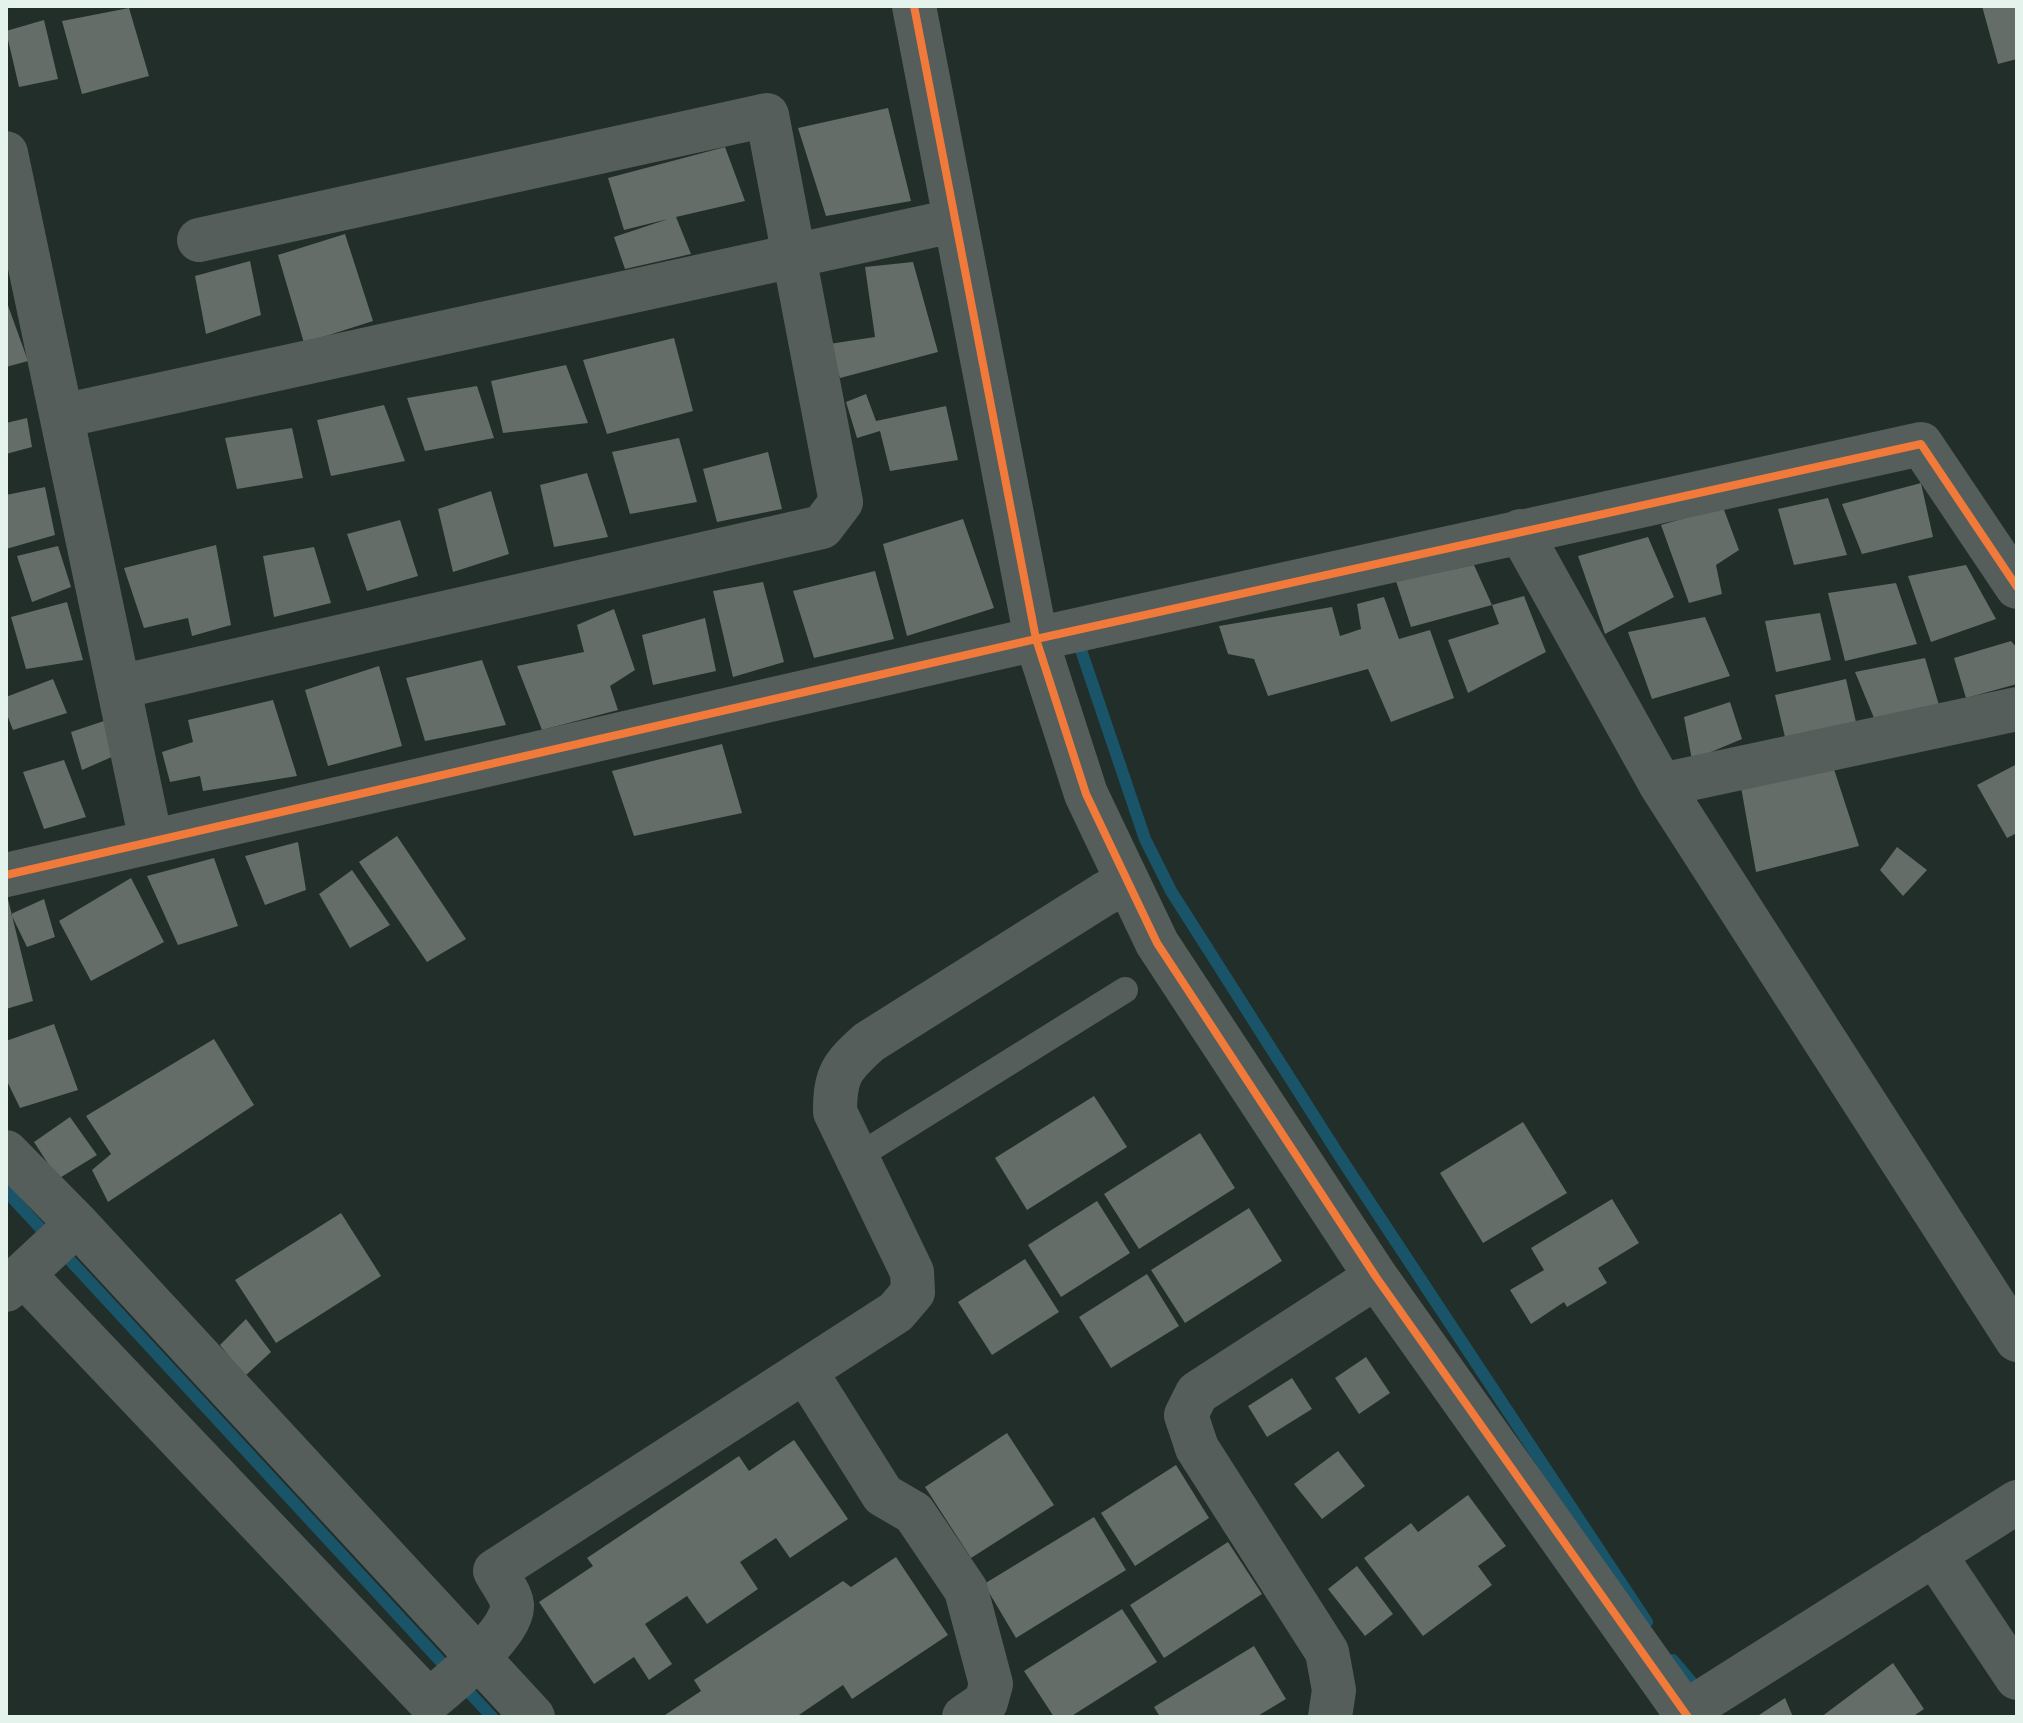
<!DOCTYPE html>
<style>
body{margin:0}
#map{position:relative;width:2023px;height:1723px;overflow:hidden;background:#212e29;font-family:Raleway,sans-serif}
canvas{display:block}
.frame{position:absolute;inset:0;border:8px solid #e5f3ed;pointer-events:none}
</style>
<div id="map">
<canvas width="2023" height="1723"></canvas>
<div class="frame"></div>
</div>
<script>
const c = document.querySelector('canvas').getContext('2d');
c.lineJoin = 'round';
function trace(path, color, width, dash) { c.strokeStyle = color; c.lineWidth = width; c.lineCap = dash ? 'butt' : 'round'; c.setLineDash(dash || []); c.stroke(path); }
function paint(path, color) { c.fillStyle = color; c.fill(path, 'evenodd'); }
trace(new Path2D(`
 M1080,647L1145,839L1171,891L1342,1160L1647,1622
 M6,1191L492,1717
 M1673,1660L1700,1692`), '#1a5468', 12);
paint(new Path2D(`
 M1982,6H2017V59L1998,64Z
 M129,8L149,76L82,94L62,21Z
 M44,20L58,79L19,87L6,31Z
 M888,108L911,201L826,216L798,128Z
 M725,147L745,201L676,217L691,254L625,269L614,237L668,219L624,230L608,178Z
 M345,234L373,321L304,343L278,255Z
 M250,261L261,315L206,334L195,276Z
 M913,262L938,352L840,378L829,344L875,337L865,267Z
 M6,300L28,361L6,367Z
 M674,338L693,411L607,434L583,360Z
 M566,365L588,423L503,433L491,381Z
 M477,386L494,438L425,451L407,398Z
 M866,394L876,421L946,406L958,460L890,471L880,431L857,438L846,402Z
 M384,405L405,461L331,476L317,420Z
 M27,418L32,447L6,454V423Z
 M292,428L303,478L237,489L225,438Z
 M679,438L697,502L630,514L612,452Z
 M768,452L782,509L717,522L703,469Z
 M587,473L608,537L554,547L540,485Z
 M1921,483L1933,537L1862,554L1842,504Z
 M45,487L55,535L6,549V495Z
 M491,491L509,554L453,572L438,509Z
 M1828,498L1847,555L1794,565L1778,509Z
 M1723,507L1739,550L1716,565L1722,594L1689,603L1661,525Z
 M963,519L994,608L907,636L883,544Z
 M400,520L418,576L367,591L347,534Z
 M1648,537L1674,597L1605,634L1578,556Z
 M216,545L231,625L192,636L188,618L144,628L124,568Z
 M58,546L71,587L32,602L17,556Z
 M314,547L331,603L274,617L263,556Z
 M1474,565L1492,605L1411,627L1396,581Z
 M1966,565L1996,619L1931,642L1908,576Z
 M875,571L894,639L814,658L793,591Z
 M763,582L784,662L733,677L713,591Z
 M1896,583L1917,644L1845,661L1828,593Z
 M1524,596L1546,652L1468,693L1448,640L1499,624L1492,605Z
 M1384,597L1399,639L1430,630L1454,698L1391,722L1368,669L1268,696L1254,659L1228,654L1219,626L1332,607L1340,636L1361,629L1357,604Z
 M67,602L83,660L26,669L11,617Z
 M614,609L635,670L610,686L618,710L542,730L517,666L584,652L577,625Z
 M1820,613L1831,660L1776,672L1765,621Z
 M1705,617L1730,676L1652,699L1628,632Z
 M705,618L716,671L653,685L642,635Z
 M2011,641L2017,648V684L1966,698L1954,658Z
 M1925,658L1939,705L1874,718L1855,672Z
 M482,660L506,725L425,741L406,678Z
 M379,666L402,746L328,766L305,690Z
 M53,679L67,713L13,730L6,712V697Z
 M1846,679L1856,722L1785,737L1775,695Z
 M273,700L297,776L203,791L200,776L170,782L162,752L193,742L188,720Z
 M1730,702L1742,739L1692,760L1684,717Z
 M104,721L114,756L82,770L71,732Z
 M722,744L742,813L634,836L612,771Z
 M64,760L86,817L44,829L23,772Z
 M2017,764V833L2007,838L1977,785Z
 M1833,766L1859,846L1756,872L1741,787Z
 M397,836L466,939L427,962L359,862Z
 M298,842L306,890L265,905L245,856Z
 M1897,847L1927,870L1903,896L1880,870Z
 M214,858L238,926L178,945L147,876Z
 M352,870L390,925L350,948L319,894Z
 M131,878L164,942L91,981L59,921Z
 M6,891L33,1001L6,1009Z
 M44,899L55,937L27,947L11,914Z
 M54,1024L78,1090L20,1108L6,1079V1041Z
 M214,1039L254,1105L108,1202L92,1170L111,1154L86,1116Z
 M1094,1096L1127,1147L1027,1210L995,1158Z
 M70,1117L97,1155L58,1179L34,1142Z
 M1523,1122L1567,1193L1483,1243L1440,1173Z
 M1200,1133L1235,1188L1139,1249L1104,1194Z
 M1612,1199L1639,1243L1598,1268L1607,1283L1567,1307L1564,1302L1531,1324L1510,1290L1544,1270L1531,1248Z
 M1097,1201L1130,1253L1061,1297L1028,1245Z
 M1249,1208L1282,1261L1185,1323L1151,1270Z
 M341,1213L381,1276L276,1343L235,1280Z
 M1025,1259L1059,1312L992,1355L958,1302Z
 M1147,1274L1179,1326L1111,1368L1079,1317Z
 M246,1319L271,1352L245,1376L220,1345Z
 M1366,1357L1390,1393L1359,1414L1335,1378Z
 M1292,1378L1312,1409L1267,1437L1248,1406Z
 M1007,1433L1054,1505L971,1558L925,1487Z
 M794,1440L848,1519L790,1558L776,1538L740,1562L758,1589L707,1624L687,1596L645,1624L672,1664L649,1680L634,1657L594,1684L539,1602L593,1566L587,1558L739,1456L749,1471Z
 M1338,1451L1365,1486L1322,1519L1294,1484Z
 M1176,1465L1209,1518L1135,1566L1101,1513Z
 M1468,1495L1506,1546L1478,1566L1492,1585L1423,1636L1364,1558L1411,1523L1418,1532Z
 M1094,1517L1126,1570L1016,1638L984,1584Z
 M1228,1542L1262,1594L1164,1658L1130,1605Z
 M896,1557L948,1635L852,1699L843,1685L796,1717H662L701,1691L694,1680L843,1581L851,1587Z
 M1357,1566L1393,1614L1365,1636L1328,1589Z
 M1122,1609L1157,1662L1070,1717H1054L1024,1671Z
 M1254,1646L1286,1699L1256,1717H1160L1154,1707Z
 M1893,1663L1924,1709L1912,1717H1821Z
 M1785,1698L1793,1717H1756Z`), '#646d67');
trace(new Path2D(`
 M857,1157L1125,990`), '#565e5b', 26);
trace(new Path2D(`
 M914,6L1036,639L1086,794L1157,943L1376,1277L1688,1717
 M6,153L151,841
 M62,416L953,221
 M1520,531L1661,785L2017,1340
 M119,687L822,527L841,502L767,115L199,240
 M1661,785L2017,709
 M6,875L1036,639L1921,444L2017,587
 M6,1152L77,1224L533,1717
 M23,1274L429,1701C449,1684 514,1632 512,1605C511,1594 500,1581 495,1571L896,1312L913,1292L912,1272L835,1112C835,1075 841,1067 869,1042L1104,894L1128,882
 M6,1290L77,1224
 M805,1371L883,1495L914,1513L966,1590L991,1684L986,1702L964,1717
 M1934,1554L2017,1678
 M1330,1717L1334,1690L1327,1652L1197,1448L1186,1415L1197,1393L1376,1277`), '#565e5b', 44);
trace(new Path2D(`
 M1685,1712L2017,1502`), '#565e5b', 44);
trace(new Path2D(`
 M914,6L1036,639L1086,794L1157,943L1376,1277L1688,1717
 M6,875L1036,639L1921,444L2017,587`), '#f17a3a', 8);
</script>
